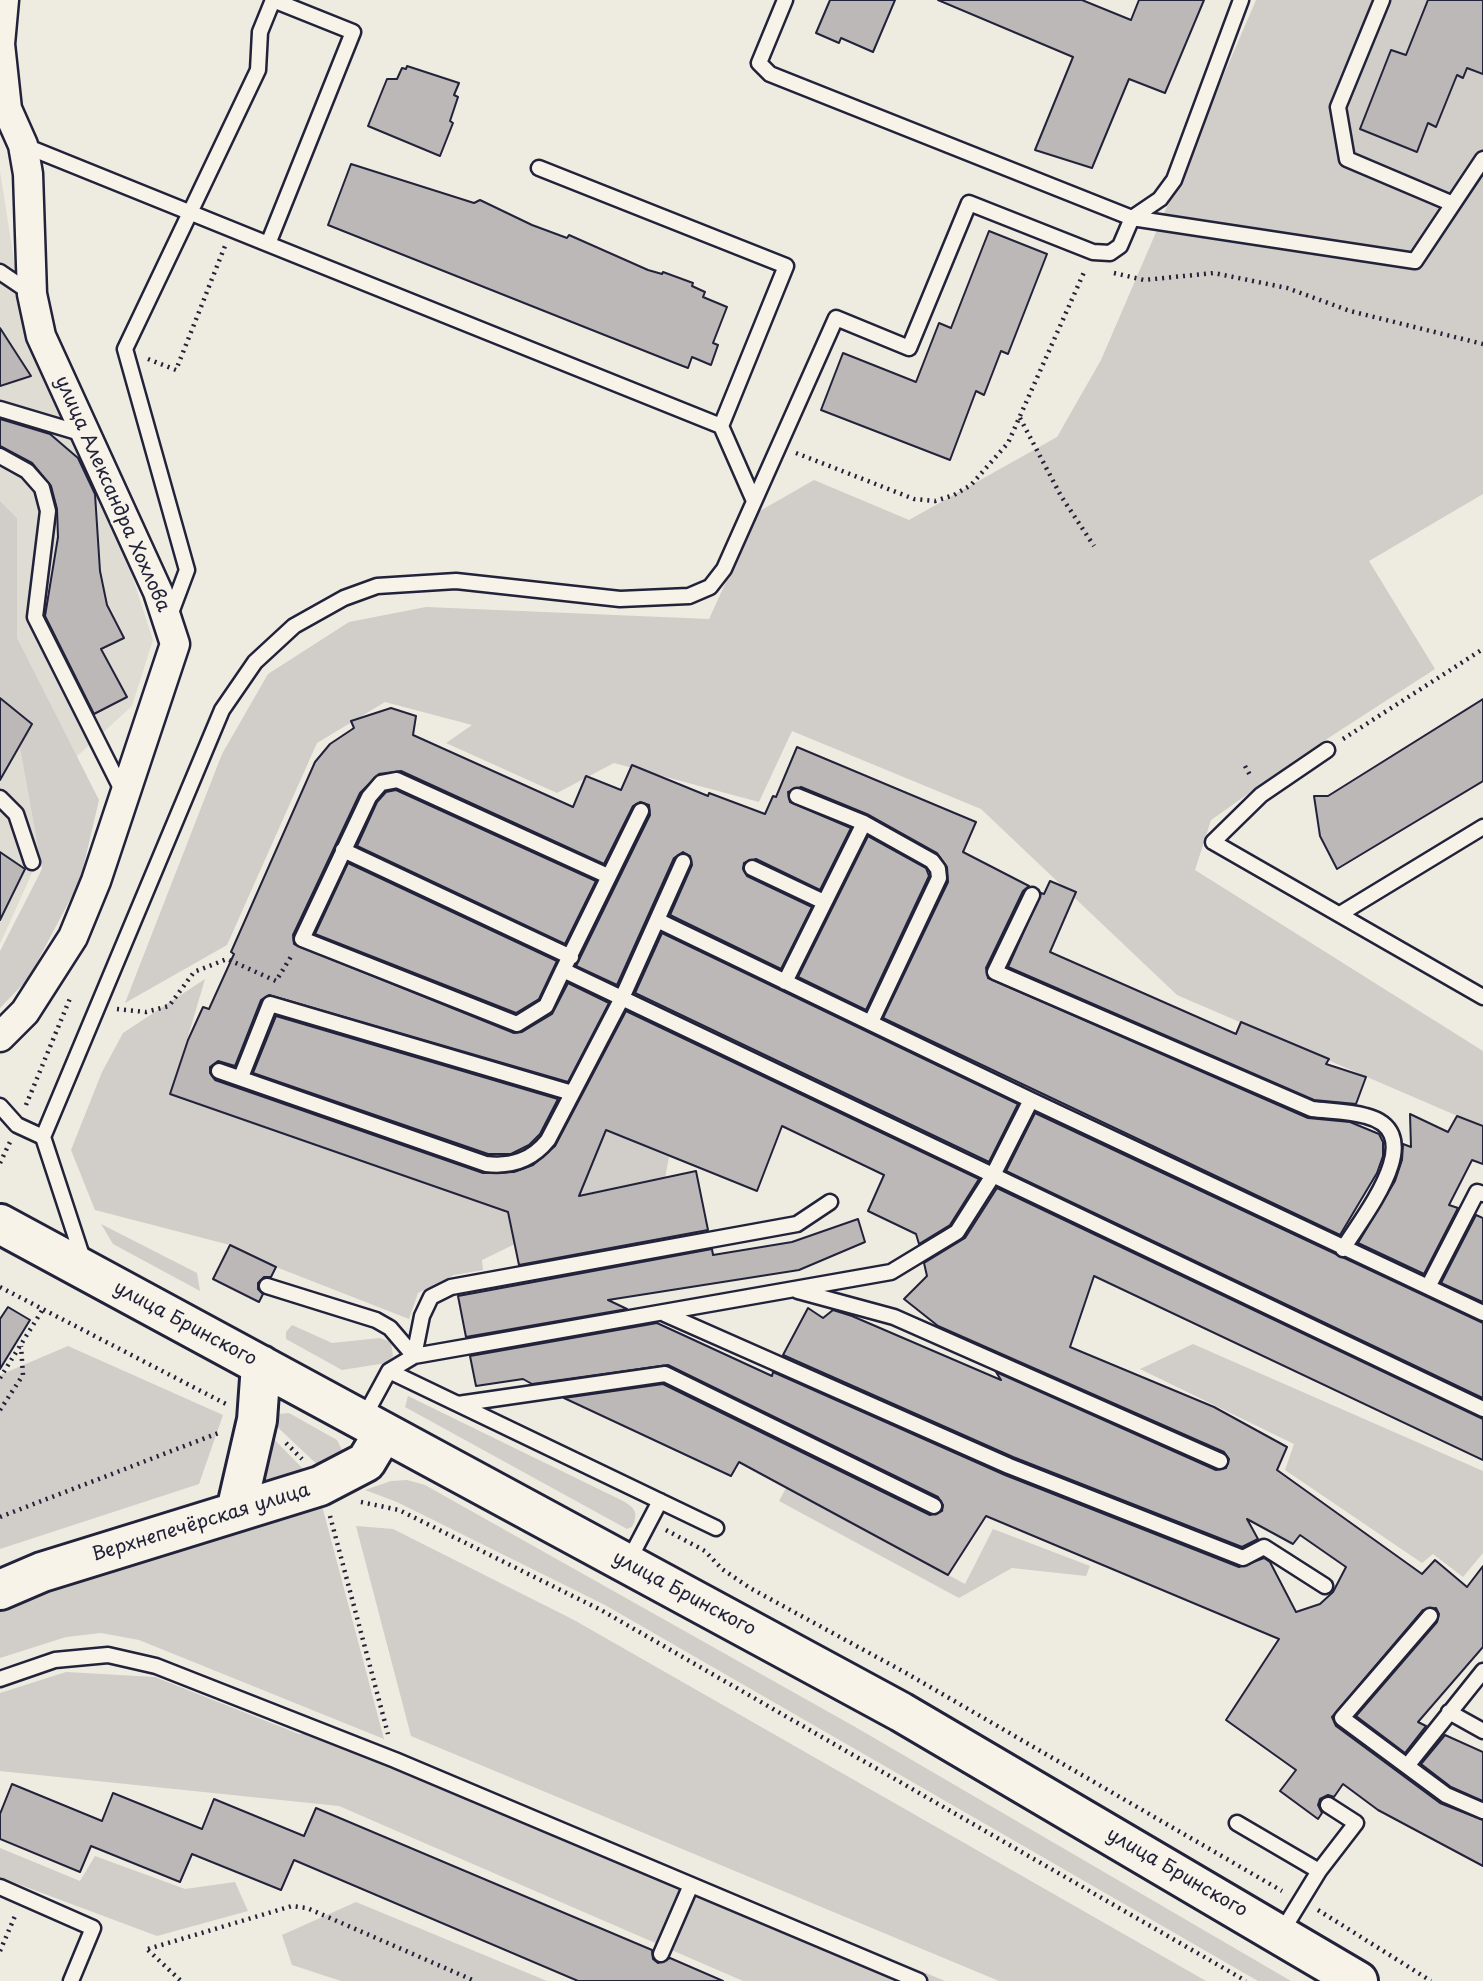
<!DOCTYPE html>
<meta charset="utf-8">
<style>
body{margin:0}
canvas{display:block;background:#eeebe1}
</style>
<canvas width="1483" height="1981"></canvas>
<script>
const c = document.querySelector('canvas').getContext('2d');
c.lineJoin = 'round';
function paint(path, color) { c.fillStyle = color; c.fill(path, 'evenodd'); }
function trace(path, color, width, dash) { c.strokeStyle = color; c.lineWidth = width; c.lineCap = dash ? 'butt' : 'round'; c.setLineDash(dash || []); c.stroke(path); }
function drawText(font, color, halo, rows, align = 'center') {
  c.font = font + ' "Playpen Sans",sans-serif'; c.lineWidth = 5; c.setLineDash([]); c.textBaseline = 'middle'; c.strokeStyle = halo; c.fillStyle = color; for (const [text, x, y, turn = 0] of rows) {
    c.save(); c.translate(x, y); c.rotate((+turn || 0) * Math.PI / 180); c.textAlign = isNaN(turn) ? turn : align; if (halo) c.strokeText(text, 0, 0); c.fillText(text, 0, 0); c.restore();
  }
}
paint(new Path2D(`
 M0,171L21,305L107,498L153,640L132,706L51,780L60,811L0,944Z`), '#dfdcd4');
paint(new Path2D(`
 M1256,0H1483V494L1369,561L1435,669L1316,746L1211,820L1195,870L1483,1051V1127L1177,995L981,809L792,731L759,802L614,763L557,793L446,743L472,725L385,702L317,743L227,945L125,1003L222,754L268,674L349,622L426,607L709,619L758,512L814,480L909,520L1057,437L1101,360Z
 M0,501L17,518V638L99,800L80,881L28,979L0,1008V951L42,869L13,708L0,696Z
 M205,979L171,1094L502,1210L531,1205L606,1130L669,1157L665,1178L596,1192L515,1244L482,1260L483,1270L454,1275L418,1293L409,1319L276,1267L230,1245L95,1210L71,1150L102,1072L123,1033Z
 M101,1224L197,1273L200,1291L113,1244Z
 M292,1325L332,1343L380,1338L391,1342L393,1356L386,1363L342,1370L286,1339V1332Z
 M1193,1344L1483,1471V1553L1463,1577L1433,1554L1422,1563L1285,1470L1294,1444L1140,1369Z
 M68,1346L223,1415L199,1484L0,1549V1375Z
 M408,1396L623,1501C635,1508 639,1513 632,1527L627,1529L405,1407Z
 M289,1413L337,1440L342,1450L337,1463L323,1470L271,1421L278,1414Z
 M267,1432L308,1474L258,1485Z
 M407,1480L425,1485L857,1728L1291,1981H1258L605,1605L397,1502L365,1490L391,1481Z
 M786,1488L965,1584L993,1529L1090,1566L1086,1576L1012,1568L959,1598L779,1501Z
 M321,1502L384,1739L139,1640L101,1633L66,1637L0,1658V1605Z
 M356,1526L393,1529L574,1620L1206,1981H999L411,1736Z
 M66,1672L155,1677L299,1734L339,1729L945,1981H743L339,1806L0,1771V1693Z
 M0,1848L80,1881L95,1856L185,1889L235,1882L248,1911L157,1936L10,1881L0,1891Z
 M356,1902L547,1981H341L292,1965L282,1935Z`), '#d1cdc9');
const building = new Path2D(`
 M830,0H895L873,52L841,38L839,43L816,33Z
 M938,0H1082L1131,20L1139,0H1204L1165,93L1129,79L1092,168L1035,150L1073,57Z
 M1428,0H1483V74L1467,68L1463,78L1457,75L1436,127L1428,123L1417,152L1360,129L1391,50L1406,55Z
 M407,66L459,83L454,95L458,97L450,121L453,123L440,156L368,126L387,79H397L402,68L406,69Z
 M351,164L474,203L480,200L532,225L567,238L569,235L648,270L662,274L663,272L693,283L692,286L705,292L703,297L727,307L713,343L718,345L711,365L692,357L688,368L675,363L328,225Z
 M989,231L1047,254L1008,354L1001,351L984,395L976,391L950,460L821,410L843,353L916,382L939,323L951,328Z
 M0,328L31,376L0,386Z
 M0,419L50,434L78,458L95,494L100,571L107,605L124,638L101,649L127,697L94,714L45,616L58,537L57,509L51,486L32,463L0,446Z
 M0,698L32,724L0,780Z
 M1483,699V781L1337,869L1320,836L1314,796H1328Z
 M391,708L416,716L413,735L573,807L586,776L621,790L632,765L708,796L709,793L765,814L773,796L776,797L797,747L976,822L963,852L1029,886L1023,891L986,968L988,978L1308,1118L1350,1122L1379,1134L1383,1142V1156L1377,1173L1340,1235L883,1018L948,882L947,867L937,853L869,815L801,787L788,792L790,802L851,828L820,890L756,859L744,863L743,869L747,876L812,907L781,969L670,915L692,865L690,856L683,852L674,858L617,985L576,966L650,815L649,805L640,802L633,806L604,864L401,771L379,774L360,793L293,935L294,944L514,1033L522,1032L552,1014L568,983L609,1003L568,1082L269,995L261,1000L235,1066L218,1061L210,1067V1073L215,1080L483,1173L514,1172L533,1165L555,1146L626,1011L979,1179L950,1225L919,1244L916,1234L868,1211L884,1175L782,1126L757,1191L606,1130L579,1196L696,1171L708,1230L519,1265L508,1212L170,1094L188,1040L203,1007L209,1009L234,954L231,952L315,762L330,744L354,728L351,721Z
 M396,790L596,881L565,944L357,846L377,802L386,792Z
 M868,836L926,868L929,876L866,1010L798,977Z
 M0,852L25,869L0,920Z
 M348,863L557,961L539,999L516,1013L315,934Z
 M1050,881L1076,892L1050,952L1236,1034L1241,1022L1329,1059L1326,1064L1366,1077L1356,1104L1314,1100L1008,967L1041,893L1044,894Z
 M662,933L1018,1104L989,1162L635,993Z
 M276,1016L558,1099L540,1134L529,1145L511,1154H488L253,1073Z
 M1035,1113L1483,1323V1398L1006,1171Z
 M1410,1114L1448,1132L1457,1116L1483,1126V1164L1472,1160L1449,1205L1458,1208L1424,1274L1358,1243L1395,1181L1402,1160L1403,1144L1411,1147Z
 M997,1188L1483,1419V1460L1094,1276L1070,1347L1214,1407L1287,1447L1277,1470L1422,1574L1435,1560L1467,1587L1483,1566V1647L1418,1722L1426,1726L1405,1753L1356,1716L1437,1622L1439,1614L1436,1608L1423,1610L1332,1717L1336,1726L1440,1803L1483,1820V1866L1378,1810L1343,1784L1334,1797L1328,1795L1320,1799L1318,1805L1322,1813L1318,1819L1280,1791L1296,1770L1226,1720L1279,1639L986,1516L948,1575L739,1462L731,1476L564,1398L663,1384L930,1515L942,1511L943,1505L938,1497L668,1365L532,1384L523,1379L476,1386L470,1356L657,1323L772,1376L773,1372L1005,1475L1239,1567L1264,1558L1270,1562L1296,1612L1320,1604L1333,1592L1346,1567L1300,1535L1293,1544L1247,1519L1258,1539L1242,1547L1013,1457L783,1355L808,1308L823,1318L833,1310L852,1316L1001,1380L996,1372L1216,1470L1226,1468L1229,1459L1224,1452L938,1326L904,1299L927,1276L924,1263L965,1238Z
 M1476,1215L1483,1218V1302L1441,1283Z
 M858,1219L865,1242L799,1270L608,1300L627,1309L466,1337L458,1296L712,1249L713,1255L792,1242Z
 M230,1245L276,1267L271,1277H264L258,1283V1289L263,1294L259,1302L213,1279Z
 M8,1307L30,1320L0,1369V1319Z
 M1445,1735L1483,1752V1801L1451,1787L1421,1764Z
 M12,1784L102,1821L113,1793L202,1829L214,1799L304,1836L316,1808L652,1950L653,1959L658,1963L670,1958L723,1981H578L294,1860L281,1890L192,1854L180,1882L91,1846L80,1872L0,1839V1814Z`);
paint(building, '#bbb8b7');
trace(building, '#22223b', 2);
const lane = new Path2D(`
 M785,0L759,63L770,74L1132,218L1415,261L1483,159
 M1382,0L1338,107L1347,159L1453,204
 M23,145L268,244L353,32L273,0L260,32L258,70L125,349L187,570L169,618
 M268,244L721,426L786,266L539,168
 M0,272L31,293
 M0,409L87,435
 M721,426L754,501
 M0,456L27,471L42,488L48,511L35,617L124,794
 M1327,750L1261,795L1213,842L1483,997
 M797,796L864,823L932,861L938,869L939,878L871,1022
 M0,798L16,814L32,862
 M641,811L563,970L1483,1409
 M343,850L571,957
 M752,868L824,902
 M1032,895L995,972L1312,1109C1329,1111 1349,1111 1366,1116C1432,1133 1362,1217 1343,1249
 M1340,914L1483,827
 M657,920L1031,1100
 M563,970L546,1006L517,1024L302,939L369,797L381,783L397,780L608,876
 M785,982L864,823
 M219,1071L486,1164C512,1167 532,1160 548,1140L622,998L683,862
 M241,1077L270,1004L572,1093
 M0,1106L17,1125L43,1137
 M84,1262L43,1137L222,710L255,662L294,626L344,598L377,586L456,581L620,599L689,596L710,587L724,569L836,318L909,348L969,203L1093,252L1110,253L1120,246L1132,218L1160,199L1174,180L1241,0
 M267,1286L376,1320L390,1328L414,1356
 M1428,1287L1483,1313
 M798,1291L894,1317L1220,1461
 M665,1314L1009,1466L1243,1558L1264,1547L1325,1586
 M414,1356L422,1316L431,1297L451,1287L797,1224L830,1202
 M389,1371L716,1528
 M458,1404L665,1374L934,1506
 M363,1419L389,1371L414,1356L891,1272L957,1232L992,1177L1031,1100L1428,1287L1477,1192L1483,1194
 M628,1562L660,1501
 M1430,1616L1342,1718L1446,1795L1483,1811
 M0,1679L55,1660L108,1655L156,1666L395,1760L919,1981
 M1449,1712L1483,1731
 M1407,1766L1483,1671
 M1237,1823L1319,1871
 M0,1887L93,1928L71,1981
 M1281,1933L1319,1871L1356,1823L1328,1805
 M661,1954L691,1885`);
const street = new Path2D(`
 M0,1037L25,1012L73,937L96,881L175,644L158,592L41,336L32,294L28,174L23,145L7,109L0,44L4,0`);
const secondary = new Path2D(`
 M0,1224L901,1712L1358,1981
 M236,1511L257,1420L261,1365
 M0,1590L42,1572L320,1486L366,1462L384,1432`);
trace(lane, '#22223b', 19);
trace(street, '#22223b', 33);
trace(secondary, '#22223b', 44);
trace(new Path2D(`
 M1114,273L1144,280L1214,273L1287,288L1350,311L1483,344
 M148,359L176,370L225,246
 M1020,418L1061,496L1094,546
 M796,453L914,499L935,501L954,495L971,485L1008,443L1085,270
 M1343,739L1483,649
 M1245,766L1251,777
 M117,1009L146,1012L169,1006L194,972L227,959L276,981L292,955
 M26,1105L71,996
 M0,1163L10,1142
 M0,1287L226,1404
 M0,1378L43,1309
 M0,1410L23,1375L21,1346
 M286,1443L302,1459
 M361,1502L399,1510L601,1610L1246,1981
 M330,1516L388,1734
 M0,1517L221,1432
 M666,1530L705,1551L722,1569L750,1588L906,1673L1282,1891
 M1318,1910L1431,1981
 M148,1949L292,1906L307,1908L475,1981
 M148,1950L181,1981
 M0,1951L15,1916`), '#22223b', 4.5, [2, 5]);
trace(lane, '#f7f3e8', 14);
trace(street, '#f7f3e8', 28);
trace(secondary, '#f7f3e8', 38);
drawText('19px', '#22223b', '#f7f3e8', [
 ["улица Александра Хохлова",112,494,66],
 ["улица Бринского",185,1324,28],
 ["Верхнепечёрская улица",201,1523,-17],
 ["улица Бринского",684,1594,28],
 ["улица Бринского",1177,1873,30]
]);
</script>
